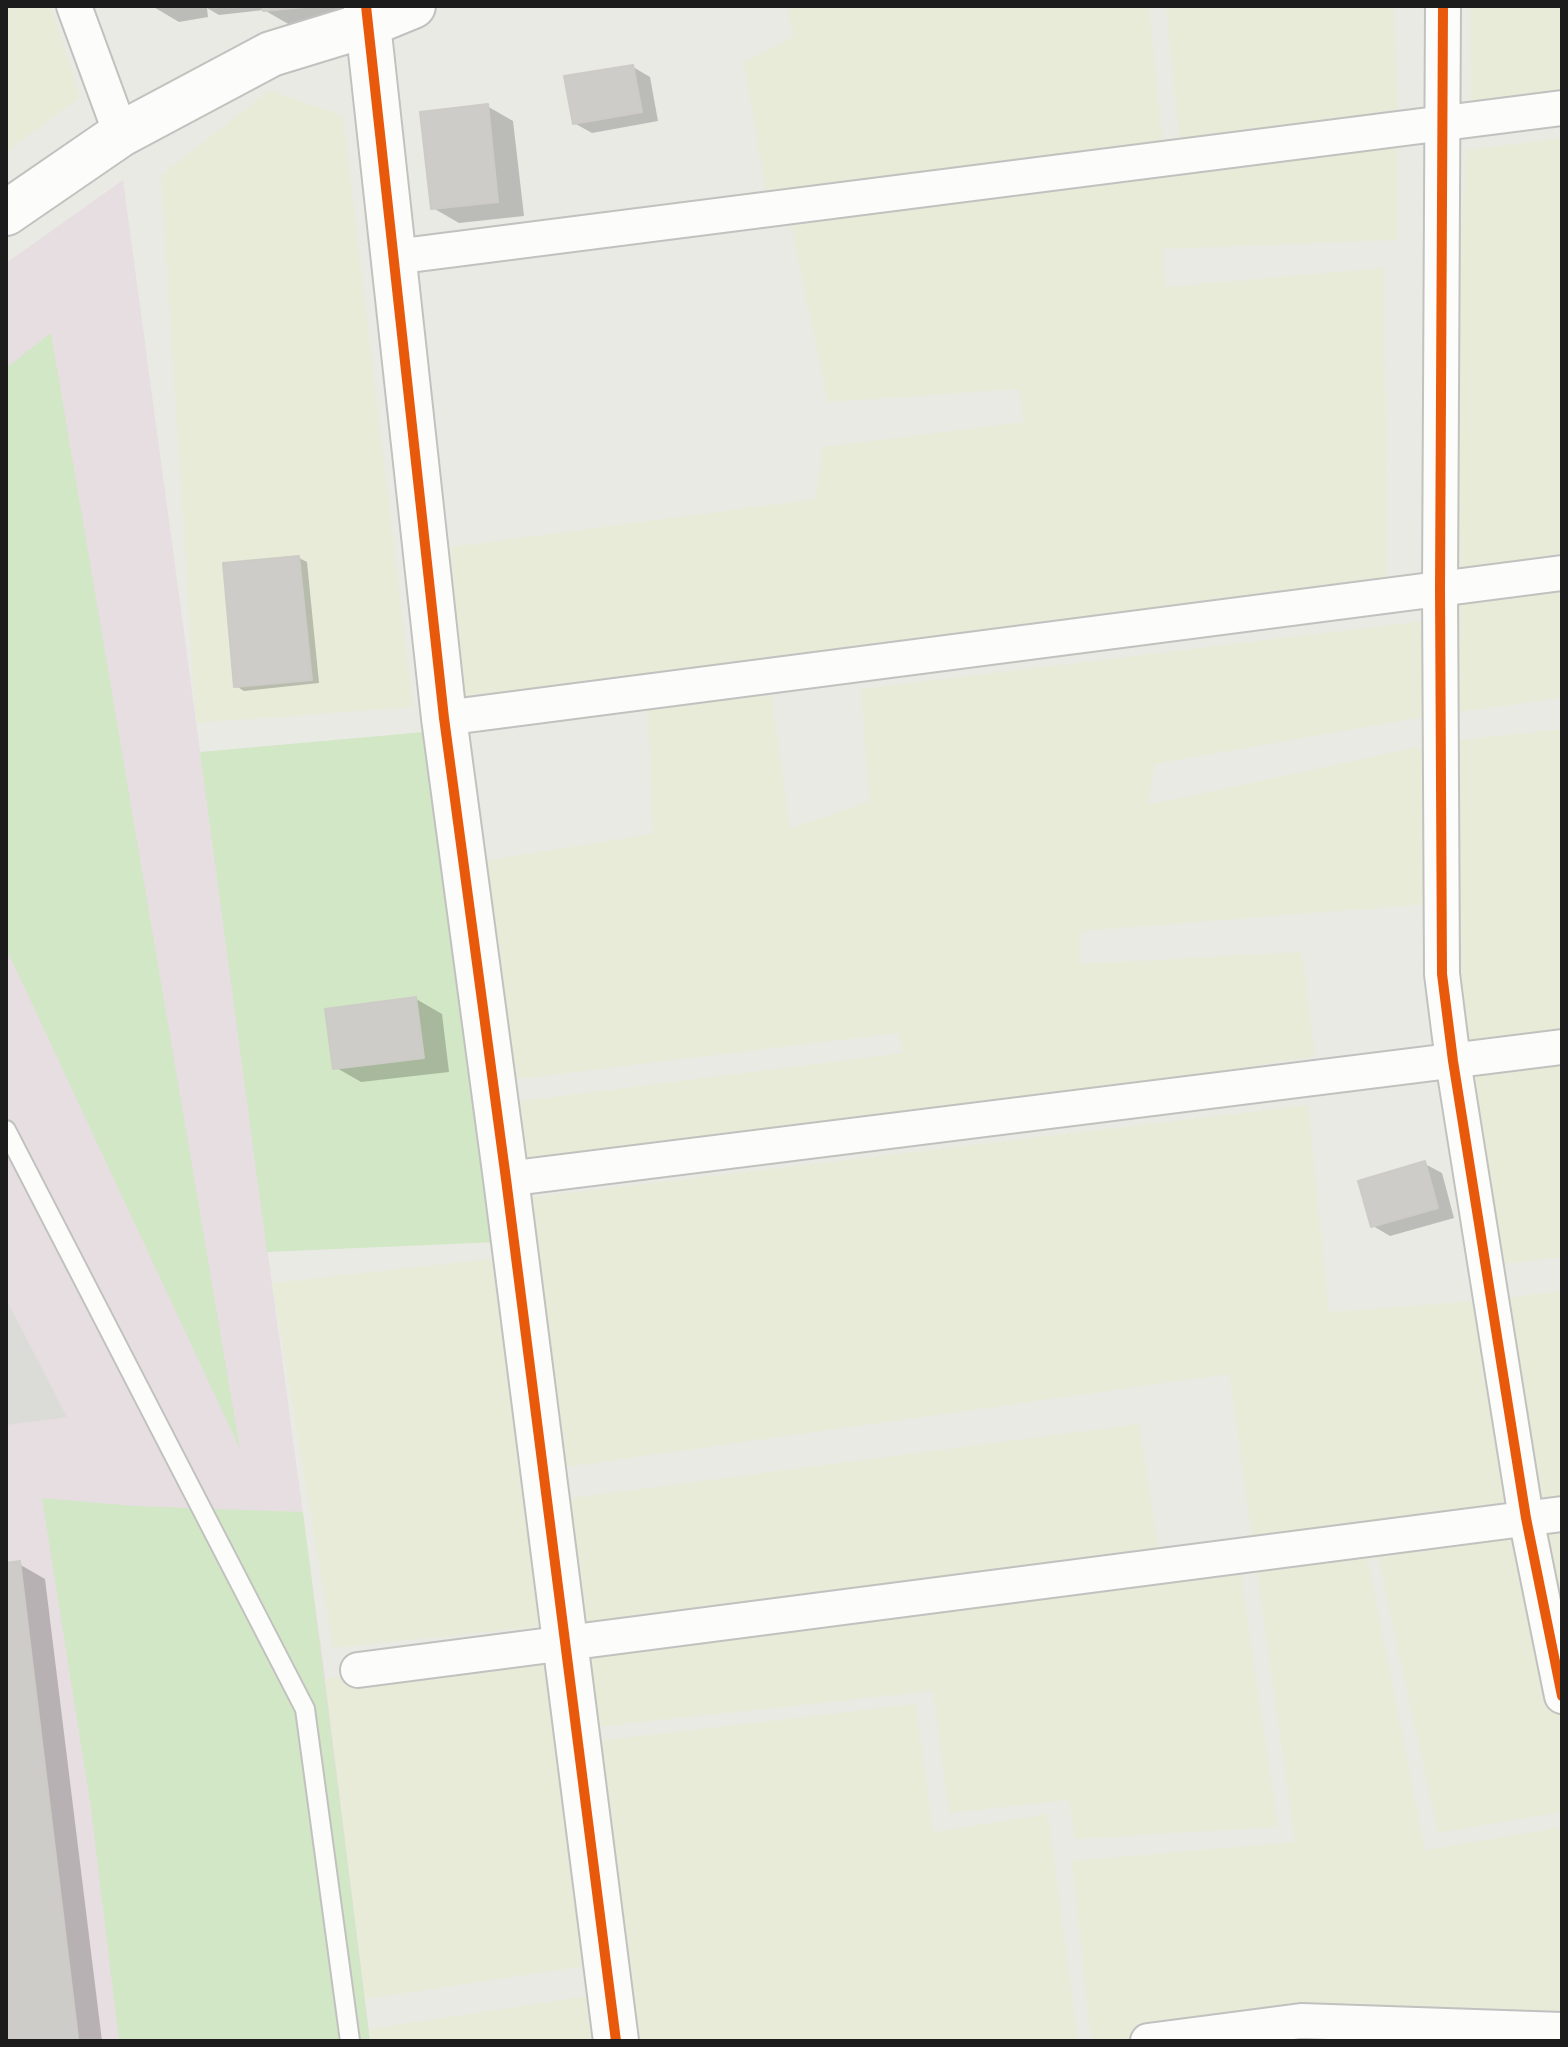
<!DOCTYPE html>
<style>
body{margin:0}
#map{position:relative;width:1568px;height:2047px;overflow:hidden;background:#eaeae5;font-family:Rubik,sans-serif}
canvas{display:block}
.frame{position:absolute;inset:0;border:8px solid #1c1c1c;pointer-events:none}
</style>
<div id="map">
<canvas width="1568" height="2047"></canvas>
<div class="frame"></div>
</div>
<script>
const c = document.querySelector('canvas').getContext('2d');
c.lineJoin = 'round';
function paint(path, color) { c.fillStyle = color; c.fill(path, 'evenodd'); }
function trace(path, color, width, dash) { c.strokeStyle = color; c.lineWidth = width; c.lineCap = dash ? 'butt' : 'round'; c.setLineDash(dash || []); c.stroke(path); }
paint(new Path2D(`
 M123,180L331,1721L370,2041H6V263Z`), '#e7dee2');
paint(new Path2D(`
 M6,6H51L80,97L6,152Z
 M787,6H1149L1163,146L766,191L744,62L794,37Z
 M1166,6H1394L1398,116L1180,145Z
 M1470,6H1562V92L1471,102Z
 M270,90L343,116L413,707L196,723L161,175Z
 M1562,138V698L1441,714L1155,764L1148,805L1441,742L1562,729V1257L1486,1266L1442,903L1081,931L1079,964L1302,952L1315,1057L506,1179L497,1104L903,1053L898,1033L493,1082L464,864L653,834L647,692L444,718L451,547L815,499L823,447L1024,422L1019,389L828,402L790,221L1397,142V240L1163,249L1165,287L1384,268L1387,595L769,676L790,829L869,801L861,689L1440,619V588L1466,150Z
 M1308,1105L1329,1312L1491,1300L1562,1291V1604L1544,1606L1562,1616V1812L1438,1833L1374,1539L1364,1540L1425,1850L1562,1827V2030L1429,2041H1154L1255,2028L1122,2041H1091L1072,1861L1295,1842L1229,1374L544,1470L548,1501L1139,1424L1161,1565L1238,1555L1278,1827L1075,1839L1069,1800L949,1813L933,1691L577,1729L579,1743L916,1704L933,1832L1048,1814L1078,2041H370L369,2029L609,1993L605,1963L365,1999L325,1679L565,1643L563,1624L333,1648L272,1283L516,1256L509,1200Z`), '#e7ebd8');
paint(new Path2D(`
 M51,333L240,1449L6,948V368Z
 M424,732L498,1242L267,1252L200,752Z
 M42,1498L134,1506L303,1512L370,2041H119L91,1808Z`), '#d2e7c5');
paint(new Path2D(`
 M6,1299L67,1417L6,1425Z`), '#dbdbd8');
paint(new Path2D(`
 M152,6H354L290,25L264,10L219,15L207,8L208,17L179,22Z
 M633,67L650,77L658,121L592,133L574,123Z
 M487,106L513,121L524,216L459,223L433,208Z
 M299,558L307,562L319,683L244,691L236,686Z
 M416,999L442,1014L449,1072L361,1082L335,1067Z
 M1425,1164L1442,1173L1454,1218L1390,1236L1373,1226Z
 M19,1564L45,1579L102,2041H6V1565Z`), '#0003');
const building = new Path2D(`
 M262,6H315L263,11Z
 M633,65L642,112L573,124L564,76Z
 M488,104L498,202L431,209L420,112Z
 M299,556L312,680L234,687L223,563Z
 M416,997L424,1058L333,1069L325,1009Z
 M1425,1161L1438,1208L1371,1227L1358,1181Z
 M20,1561L78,2038L54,2041H6V1563Z`);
paint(building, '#cdccc8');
trace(building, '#cdcbc6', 2);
const service = new Path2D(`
 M6,1130L305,1709L350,2041`);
const minor = new Path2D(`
 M74,6L121,134
 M1443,6L1440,588L1442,974L1453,1061L1526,1518L1562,1696
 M394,257L1562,108
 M444,718L1562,573
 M506,1179L1562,1047
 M358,1670L1562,1514
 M1148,2041L1301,2021L1562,2030`);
const tertiary = new Path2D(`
 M366,6L444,718L506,1179L616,2041
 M6,213L121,134L271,54L369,24L413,6`);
trace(service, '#c1c1bf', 22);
trace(minor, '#c1c1bf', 38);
trace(tertiary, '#c1c1bf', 48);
trace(service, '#fcfcfb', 18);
trace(minor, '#fcfcfb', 34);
trace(tertiary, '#fcfcfb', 44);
trace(new Path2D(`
 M366,6L444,718L506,1179L616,2041
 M1443,6L1440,588L1442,974L1453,1061L1526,1518L1562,1696`), '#e8590c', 10);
</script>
